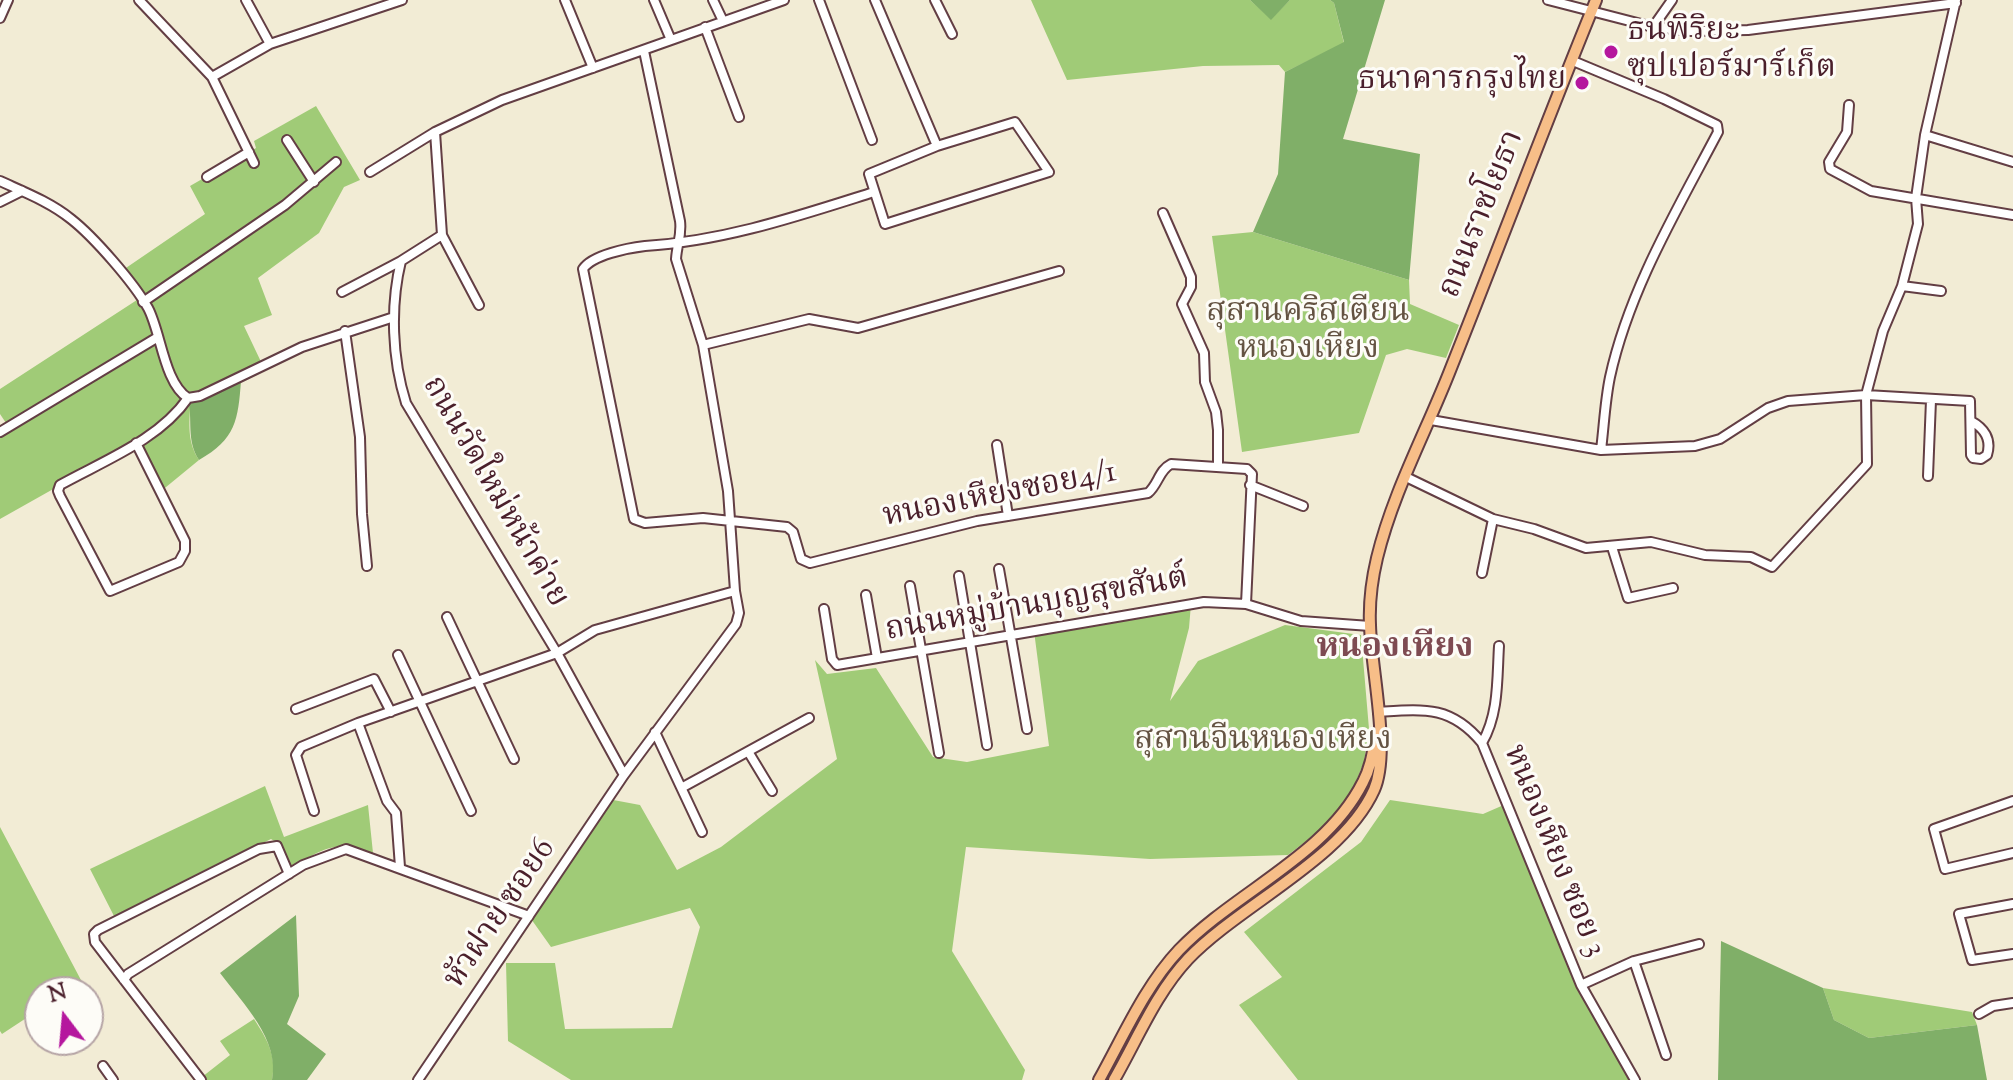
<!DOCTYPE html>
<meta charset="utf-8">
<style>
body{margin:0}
#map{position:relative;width:2013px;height:1080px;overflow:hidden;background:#f2ecd5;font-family:"Sorts Mill Goudy",serif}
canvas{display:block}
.north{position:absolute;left:24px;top:976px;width:80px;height:80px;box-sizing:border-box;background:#fdfcf7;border:2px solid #b5a4a5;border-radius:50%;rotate:344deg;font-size:22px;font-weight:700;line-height:32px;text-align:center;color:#4a1f2b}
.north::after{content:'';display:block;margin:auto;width:28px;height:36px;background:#b5179e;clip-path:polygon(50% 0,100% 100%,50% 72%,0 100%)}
</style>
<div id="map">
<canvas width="2013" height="1080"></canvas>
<div class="north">N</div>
</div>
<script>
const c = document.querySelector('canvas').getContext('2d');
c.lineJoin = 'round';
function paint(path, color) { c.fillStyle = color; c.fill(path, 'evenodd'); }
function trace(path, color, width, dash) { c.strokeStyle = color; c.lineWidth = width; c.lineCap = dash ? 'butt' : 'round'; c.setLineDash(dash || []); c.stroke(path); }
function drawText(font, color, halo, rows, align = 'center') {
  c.font = font + ' "Sorts Mill Goudy","Noto Serif Thai",serif'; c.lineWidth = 6; c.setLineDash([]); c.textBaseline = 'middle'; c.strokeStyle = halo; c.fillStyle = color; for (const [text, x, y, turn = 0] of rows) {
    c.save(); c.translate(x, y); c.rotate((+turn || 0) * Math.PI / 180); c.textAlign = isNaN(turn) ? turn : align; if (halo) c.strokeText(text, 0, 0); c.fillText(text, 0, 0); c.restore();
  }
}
paint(new Path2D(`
 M1031,0H1250L1271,19L1290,0H1330L1334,3L1344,43L1285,72L1279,65L1203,66L1067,80Z
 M316,106L360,180L344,187L319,233L258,278L272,315L244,326L263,366L190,408C189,427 188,443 199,460L160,492L135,443L0,519V432L8,426L0,414V389L140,298L120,272L205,214L190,186L256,148L254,141Z
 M1253,232L1409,280L1410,304L1459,325L1446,358L1407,349L1386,355L1359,433L1242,452L1212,236Z
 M1191,604L1189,628L1170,701L1198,661L1285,625L1361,635L1369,729L1364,762L1352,791L1331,822L1288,855L1150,859L966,847L952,951L1025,1070L1022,1080H571L508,1041L506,963H555L565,1029L672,1028L700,927L690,908L551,947L529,916L608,799L640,805L677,870L721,847L837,759L815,660L827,674L876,668L933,757L967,762L1049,746L1034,631Z
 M265,786L284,837L368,805L373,853C334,838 324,850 290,867L279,844L271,839L114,916L90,869Z
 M1390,800L1483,814L1506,804L1585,991L1635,1080H1298L1239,1005L1282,977L1244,932L1361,842Z
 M0,827L82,982L66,992H40V1009L2,1034L0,1031Z
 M1823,988L1972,1012L1977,1025L1869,1038L1834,1020Z
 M254,1019C267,1039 277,1056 272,1080H205L202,1077L230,1055L220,1041Z`), '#a0cb77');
paint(new Path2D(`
 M1250,0H1290L1271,20Z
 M1330,0H1385L1343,139L1420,154L1409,280L1253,232L1278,174L1285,72L1344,42L1334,3Z
 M238,378L241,381C238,420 236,439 199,460C186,440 193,420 188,398Z
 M296,915L299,996L287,1024L326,1054L307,1080H272C280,1039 243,1004 220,973Z
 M1721,941L1823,988L1834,1020L1869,1038L1977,1025L1987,1080H1718Z`), '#80af68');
const minor = new Path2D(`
 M139,0L212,77L254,163
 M246,0L270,44
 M565,0L593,68
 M654,0L671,40
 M713,0L723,21
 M819,0L872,140
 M875,0L937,146L869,174L885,224L1049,172L1015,122L937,146
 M935,0L952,34
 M1548,0L1653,27L1691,31L1748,30L1956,3
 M0,18L8,0
 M705,27L739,117
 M1653,27L1672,0
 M1573,61L1664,99L1717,125L1718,132C1677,210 1629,290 1610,377C1605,401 1604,426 1601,450
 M212,77L270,44L402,0
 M1849,105L1847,132L1829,162L1830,169L1871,191L2013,215
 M1925,135L2013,162
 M287,140L314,182
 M370,172L435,132
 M207,177L249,152
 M0,181C24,192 50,202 71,219C94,237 134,283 148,308C161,332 164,383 188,398L200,396L302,347L394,317
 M874,192C798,216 725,241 645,246C628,248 592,255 583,269L634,519L645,523L703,518L787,527L793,532L801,559L810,563L977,521L1148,493C1158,485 1159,470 1171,464L1247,469L1252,474L1246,604
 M0,202L22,191
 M1163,213L1191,277V287L1182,304L1204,353L1205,382L1216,412L1218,430V467
 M442,235L479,305
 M1902,286L1941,291
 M342,292L401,261
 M143,302L285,205L336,162
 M345,331L360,437L362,514L367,566
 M703,345L809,319L858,328L1059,271
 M1431,420L1601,450L1695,446L1720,439L1768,408L1788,401L1866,395L1970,401L1971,455L1973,458L1981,459L1987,455C1992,439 1984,428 1971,421
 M0,432L158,337
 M136,443L185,541V551L179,562L110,591L60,496L58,491L60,485C103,461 159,440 188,398
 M997,445L1008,516
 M1928,476L1931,400
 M1406,477L1493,519L1534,529L1586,548L1651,542L1705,555L1751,557L1772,567L1867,464L1866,395L1883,331L1902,286L1918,224L1916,198L1925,135L1956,0
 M1250,485L1303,506
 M1612,547L1628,598L1673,588
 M999,569L1027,729
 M1482,573L1493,519
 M959,576L987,745
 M910,586L939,753
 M866,595L877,658
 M824,609L832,659L837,665L1204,602L1246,604L1301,621L1370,626
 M447,617L514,759
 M398,655L471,811
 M296,709L374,679L391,712
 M1378,712C1423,709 1451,705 1482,743L1581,985L1635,1080
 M358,723L387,801L396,813L400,867
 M655,732L702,832
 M1482,743C1499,714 1497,679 1499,646
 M749,753L772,791
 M624,775L557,653L406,403C392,359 390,306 401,261L442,235L435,132L502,100L784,0
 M683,787L809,718
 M2013,801L1934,829L1945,869L2013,853
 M314,811L296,755L301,747L358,723L557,653L595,630L735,591
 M2013,904L1959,914L1972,960L2013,954
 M1634,961L1666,1055
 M124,980L128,974L303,865L346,849L529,916
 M1581,985L1634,961L1699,944
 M1979,1014L1993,1006L2013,1003
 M103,1066L113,1080
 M201,1080L95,942L94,934L98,930L259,849L277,846L289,874
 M418,1080L624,775L736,624L739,613L735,591L728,491L703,345L676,259C677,244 682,235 680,221L644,51`);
const major = new Path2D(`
 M1099,1080C1123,1037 1145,986 1179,950C1236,891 1326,856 1363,782C1371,767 1373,751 1376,735
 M1114,1080C1137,1040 1156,993 1188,959C1241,904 1343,859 1374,790C1391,751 1371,670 1370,625C1369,603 1372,579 1377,558C1393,492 1427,430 1451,368C1500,245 1546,122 1596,0`);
trace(minor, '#633e44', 12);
trace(major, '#633e44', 14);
trace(minor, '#fff', 8);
trace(major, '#f7be88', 10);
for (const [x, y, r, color] of [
 [1611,52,8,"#b5179e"],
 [1582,83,8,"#b5179e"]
]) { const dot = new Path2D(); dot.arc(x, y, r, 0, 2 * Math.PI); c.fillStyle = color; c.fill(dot); trace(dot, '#fdfcf7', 3); }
drawText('32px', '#4a1f2b', '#fdfcf7', [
 ["ธนพิริยะ",1627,34],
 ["ซุปเปอร์มาร์เก็ต",1627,71],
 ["ธนาคารกรุงไทย",1566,83,"right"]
], 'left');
drawText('32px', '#4a1f2b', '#fdfcf7', [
 ["ถนนราชโยธา",1484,215,-68],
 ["ถนนวัดใหม่หน้าค่าย",493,493,60],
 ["หนองเหียงซอย4/1",1000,497,-11],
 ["ถนนหมู่บ้านบุญสุขสันต์",1037,607,-10],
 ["หนองเหียง ซอย 3",1552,852,68],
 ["หัวฝาย ซอย6",502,915,-56]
]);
drawText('32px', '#645342', '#fdfcf7', [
 ["สุสานคริสเตียน",1308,315],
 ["หนองเหียง",1308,352],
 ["สุสานจีนหนองเหียง",1263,743]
]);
drawText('bold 34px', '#7e4b52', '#fdfcf7', [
 ["หนองเหียง",1395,650]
]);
</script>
